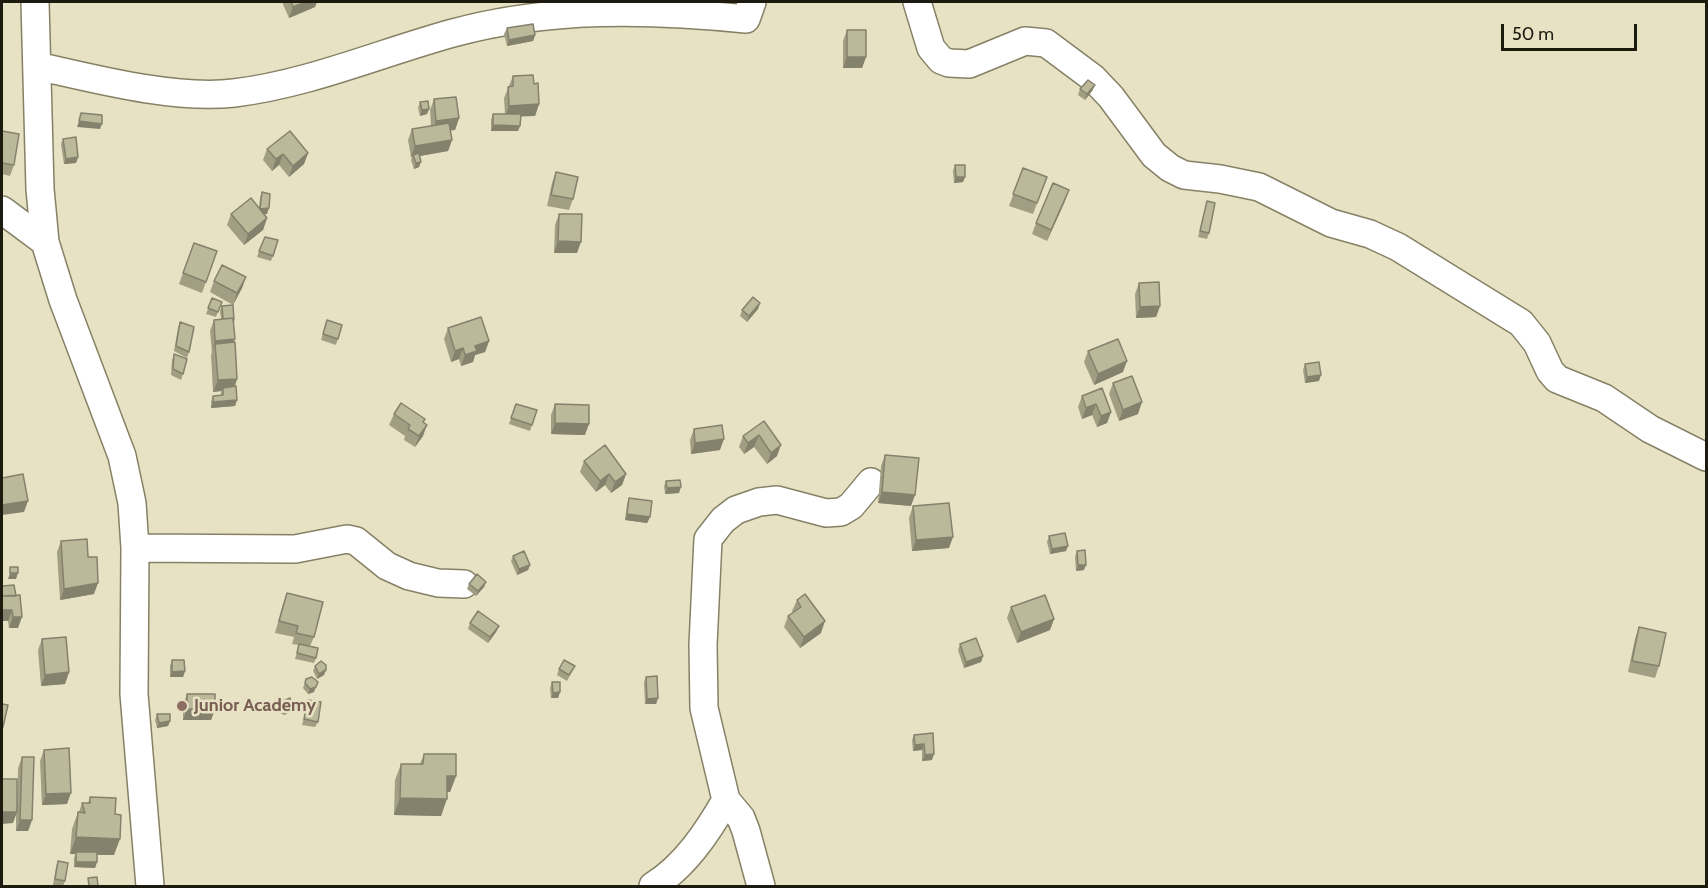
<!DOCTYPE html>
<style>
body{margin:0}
#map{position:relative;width:1708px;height:888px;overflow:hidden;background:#e7e2c3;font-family:Cabin,sans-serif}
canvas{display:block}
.frame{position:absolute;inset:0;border:3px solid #1d1b10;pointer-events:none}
.scale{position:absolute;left:1501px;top:24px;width:136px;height:27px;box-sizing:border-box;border:3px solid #1d1b10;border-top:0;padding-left:8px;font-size:18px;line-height:21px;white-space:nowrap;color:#1d1b10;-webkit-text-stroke:4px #e7e2c3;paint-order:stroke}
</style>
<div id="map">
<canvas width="1708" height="888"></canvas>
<div class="frame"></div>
<div class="scale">50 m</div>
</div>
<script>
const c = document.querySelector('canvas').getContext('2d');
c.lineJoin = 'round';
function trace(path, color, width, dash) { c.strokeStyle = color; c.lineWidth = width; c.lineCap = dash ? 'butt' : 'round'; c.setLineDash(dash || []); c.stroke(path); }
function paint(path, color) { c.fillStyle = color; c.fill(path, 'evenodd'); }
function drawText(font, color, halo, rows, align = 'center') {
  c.font = font + ' Cabin,sans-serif'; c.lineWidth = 5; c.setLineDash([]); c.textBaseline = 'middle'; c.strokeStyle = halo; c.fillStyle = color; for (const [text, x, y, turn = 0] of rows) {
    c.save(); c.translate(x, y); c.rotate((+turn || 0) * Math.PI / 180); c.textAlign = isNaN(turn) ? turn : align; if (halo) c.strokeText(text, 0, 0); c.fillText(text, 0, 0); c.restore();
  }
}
const minor = new Path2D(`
 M35,2L40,189L45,242L63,300L122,456L132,503L135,548L134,694L150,886
 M917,2L931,48L941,60L949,63L969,64L1025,41L1046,43L1093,78L1111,97L1154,155L1170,168L1184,175L1220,179L1259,187L1331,223L1370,234L1398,247L1521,323L1537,343L1550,371L1557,379L1604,398L1650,429L1706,457
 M37,66C95,79 175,100 234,93C309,84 380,53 453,33C548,7 649,9 746,19L752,2
 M2,210L45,242
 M135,548L295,549L347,539L356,541L387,566L409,576L438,583L464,584
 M653,886C685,866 707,833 726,800
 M761,886L746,831L741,818L726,800L704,708L703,645L708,539L723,520L736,510L759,502L777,500L826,513L841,512L851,506L871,482`);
trace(minor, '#868165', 30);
trace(minor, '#fff', 27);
paint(new Path2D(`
 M282,2H317L315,7L289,18Z
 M507,28L535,35L533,41L507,46L504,34Z
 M847,30L866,57L862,68H843V41Z
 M513,76L534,84L539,104L535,116H521L520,126L518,131H491V120L493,114H505L504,98Z
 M1095,85L1092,91L1085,100L1078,95L1080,89Z
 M434,99L459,118L455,130H450L452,140L448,151L420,156L419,167L414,169L411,160L412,157H411L408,140L412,129L431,126L430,110Z
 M420,102L429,109L427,114L420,116L418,108Z
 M2,131L14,165L10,176L2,174Z
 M63,139L78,157L76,163L64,164L61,144Z
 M267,149L308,153L304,164L289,177L279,165L272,171L263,160Z
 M955,165L965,177L963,182L954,183L953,171Z
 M1023,168L1047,177L1033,214L1009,206Z
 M556,172L573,199L569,210L547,206L552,183Z
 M262,192L267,214H264L267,218L263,230L244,245L227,225L231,214L259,208L260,198Z
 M1065,201L1047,241L1032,234L1036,223Z
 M1207,201L1209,233L1207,239L1198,237Z
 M559,214L577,253H554L555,225Z
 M194,243L217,251L202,293L179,284Z
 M259,251L273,256L271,261L257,257Z
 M246,277L242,288L233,305L210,292L214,281Z
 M1139,283L1160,306L1156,317L1136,318L1135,294Z
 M212,298L222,302L216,317L206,314Z
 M760,303L758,309L747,322L740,316L742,310Z
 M222,306L234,320L233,323L234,342L237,379L235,387L237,400L235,406L211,408V402L213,396L221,395V391L213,392L211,355L212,352L210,331L214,320L221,319L220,311Z
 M327,320L342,325L336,345L321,340Z
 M180,322L189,352L187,358L174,351L178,328Z
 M448,328L489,341L485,352L475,355L473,362L461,366L459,359L451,362L444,339Z
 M1088,351L1123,372L1094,385L1084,362Z
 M174,354L183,374L181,380L171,375L172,360Z
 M1305,364L1319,381L1305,383L1303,370Z
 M1113,383L1138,414L1119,421L1109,394Z
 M1082,396L1111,412L1107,423L1097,427L1092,415L1082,419L1078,407Z
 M516,404L537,410L530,431L509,424Z
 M555,404L585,435L551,434V415Z
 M394,414L425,419L423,423V436L415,447L404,440L405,436L389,425Z
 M764,421L777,456L767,464L754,447L744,454L739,447L743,436Z
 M694,429L720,450L691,454L690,440Z
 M885,455L911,506L878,503L881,466Z
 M584,461L626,474L622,485L611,493L605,485L596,492L580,472Z
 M666,481L679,493L665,494L664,486Z
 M629,498L650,517L647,523L625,520L627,504Z
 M913,506L949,548L912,551L909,518Z
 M1049,536L1066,551L1050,554L1047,542Z
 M61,541L88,557L94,594L60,600L57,552Z
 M1077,551L1084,570L1076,571L1075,557Z
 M513,556L530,565L528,570L517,575L511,561Z
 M486,582L484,587L476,596L467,589L469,584Z
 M14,585L18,628H9L8,621H2V586Z
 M287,593L314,637L310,646L316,658L314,663L295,659L299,645L292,644L294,637L275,633L283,604Z
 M797,600L821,633L800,648L784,627L788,616L793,612L792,611Z
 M1011,607L1054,619L1050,630L1017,643L1007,618Z
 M470,623L499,626L496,632L488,643L468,629Z
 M1639,627L1659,666L1655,678L1628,672L1635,639Z
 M42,639L69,672L65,684L41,686L38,650Z
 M960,644L983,656L981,662L964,668L958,650Z
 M172,660L185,671L183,677H170V666Z
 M315,666L324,675L317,679L313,671Z
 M575,666L567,681L557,675L559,669Z
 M646,677L658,698L656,704H645L644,682Z
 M306,679L314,692L308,694L303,688Z
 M552,682L560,692L558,698H551L550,688Z
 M187,694L215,709L211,720H183V705Z
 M308,700L318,722L315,727L302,725Z
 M281,702L290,712L284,715L280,713L279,707Z
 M157,714L170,721L168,726L157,728L155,720Z
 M933,733L932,760L922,761V750L913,751L912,740L914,735Z
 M44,750L67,804L42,805L40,761Z
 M424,754L456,776L450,792H447L441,816L394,815L395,780L401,764H420Z
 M22,757L32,820L28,831H16V813L13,823L17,807L18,768Z
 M90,797L114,855H97V862L95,868L74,867V858L76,854H70L72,829L78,812H79L82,803H88Z
 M58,861L65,881L63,886L53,885L56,867Z`), '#a29e84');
paint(new Path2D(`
 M306,2H317L315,7L289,18L293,7Z
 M535,35L533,41L507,46L509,40Z
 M847,57H866L862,68H843Z
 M1095,85L1092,91L1085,100L1087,94Z
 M539,104L535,116L505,117L509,106Z
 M429,109L427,114L420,116L422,110Z
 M459,118L455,130L432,133L436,121Z
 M79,121L102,124L100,129L77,127Z
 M493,125L520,126L518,131H491Z
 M452,140L448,151L414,157L413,155L412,157H411L415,146Z
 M308,153L304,164L289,177L293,166Z
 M283,154L279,165L272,171L276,159Z
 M78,157L76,163L64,164L66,159Z
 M421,162L419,167L414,169L416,163Z
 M956,177H965L963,182L954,183Z
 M1069,190L1065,201L1047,241L1051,230Z
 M269,208L267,214L258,215L260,209Z
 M267,218L263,230L244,245L248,234Z
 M558,241L581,242L577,253H554Z
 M246,277L242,288L233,305L237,293Z
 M760,303L758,309L747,322L749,316Z
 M1160,306L1156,317L1136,318L1140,307Z
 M235,339L231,350L215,344L211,352L215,341Z
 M489,341L485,352L475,355L473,362L461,366L465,355L475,346Z
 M463,348L459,359L451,362L455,351Z
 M1127,361L1123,372L1094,385L1098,374Z
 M1321,375L1319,381L1305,383L1307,377Z
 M237,379L233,390L223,388L221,391L213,392L218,380Z
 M237,400L235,406L211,408L213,402Z
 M1142,402L1138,414L1119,421L1123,410Z
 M1096,404L1092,415L1082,419L1086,408Z
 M1111,412L1107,423L1097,427L1101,416Z
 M555,423L589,424L585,435L551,434Z
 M427,425L423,436L415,447L419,436Z
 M759,435L754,447L744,454L748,443Z
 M724,439L720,450L691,454L695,443Z
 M781,445L777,456L767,464L771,453Z
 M609,474L605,485L596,492L600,481Z
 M626,474L622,485L611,493L615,482Z
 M681,487L679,493L665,494L667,488Z
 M882,492L915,495L911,506L878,503Z
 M28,501L24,512L2,515V505Z
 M627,514L650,517L647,523L625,520Z
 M953,537L949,548L912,551L916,540Z
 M1068,546L1066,551L1050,554L1052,549Z
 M530,565L528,570L517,575L519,569Z
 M1078,565H1086L1084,570L1076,571Z
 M10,573H18L16,579H8Z
 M486,582L484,587L476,596L478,591Z
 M98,583L94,594L60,600L64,589Z
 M2,610H12L8,621H2Z
 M13,617H22L18,628H9Z
 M1054,619L1050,630L1017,643L1021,632Z
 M825,621L821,633L800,648L804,637Z
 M499,626L496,632L488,643L490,637Z
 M983,656L981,662L964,668L966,662Z
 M326,670L324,675L317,679L319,674Z
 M185,671L183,677H170L172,672Z
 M69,672L65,684L41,686L45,675Z
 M316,687L314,692L308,694L310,689Z
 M560,692L558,698H551L553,693Z
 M658,698L656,704H645L647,699Z
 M292,706L290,712L284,715L286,710Z
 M187,709H215L211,720H183Z
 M170,721L168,726L157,728L159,723Z
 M924,744L922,750L913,751L915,745Z
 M934,754L932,760L922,761L925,755Z
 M447,776H456L450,792H441Z
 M71,793L67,804L42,805L46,794Z
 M400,798L447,799L441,816L394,815Z
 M2,812H17L13,823L2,824Z
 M20,820H32L28,831H16Z
 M76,837L120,839L114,855L70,854Z
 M76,862H97L95,868L74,867Z`), '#84816c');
const building = new Path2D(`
 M291,2H306L293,7Z
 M533,24L535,35L509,40L507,28Z
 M847,30H866V57H847Z
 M533,75L534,84L538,83L539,104L509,106L508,87L513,86V76Z
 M1088,80L1095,85L1087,94L1080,89Z
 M456,97L459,118L436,121L434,99Z
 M428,101L429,109L422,110L420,102Z
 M81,113L102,115V124L79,121Z
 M493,114H521L520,126L493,125Z
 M449,123L452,140L415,146L412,129Z
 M2,131L19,134L14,165L2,163Z
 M290,131L308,153L293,166L283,154L276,159L267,149Z
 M76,137L78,157L66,159L63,139Z
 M419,153L421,162L416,163L413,155Z
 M955,165H965V177H956Z
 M1023,168L1047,177L1037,203L1013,194Z
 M556,172L578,177L573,199L551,195Z
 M1053,183L1069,190L1051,230L1036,223Z
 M262,192L270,194L269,208L260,209Z
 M251,198L267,218L248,234L231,214Z
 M1207,201L1215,203L1209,233L1200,231Z
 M559,214H582L581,242L558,241Z
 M265,237L278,240L273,256L259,251Z
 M194,243L217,251L206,282L183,273Z
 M222,265L246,277L237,293L214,281Z
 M1159,282L1160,306L1140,307L1139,283Z
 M753,297L760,303L749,316L742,310Z
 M212,298L222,302L218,312L208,308Z
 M233,305L234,320H233V318L223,319L222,306Z
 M481,317L489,341L475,346L477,351L465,355L463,348L455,351L448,328Z
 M233,318L235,339L215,341L214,320Z
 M327,320L342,325L338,339L323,334Z
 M180,322L194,327L189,352L176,346Z
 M1118,339L1127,361L1098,374L1088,351Z
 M235,342L237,379L218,380L215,344Z
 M174,354L187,359L183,374L173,369Z
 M1319,362L1321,375L1307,377L1305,364Z
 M1132,376L1142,402L1123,410L1113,383Z
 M236,386L237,400L213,402V396L223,395V388Z
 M1102,388L1111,412L1101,416L1096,404L1086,408L1082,396Z
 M401,403L425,419L423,422L427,425L419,436L408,429L410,425L394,414Z
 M516,404L537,410L532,425L511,418Z
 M555,404L589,405V424L555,423Z
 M764,421L781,445L771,453L759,435L748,443L743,436Z
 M722,425L724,439L695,443L694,429Z
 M605,445L626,474L615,482L609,474L600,481L584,461Z
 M885,455L919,458L915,495L882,492Z
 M23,474L28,501L2,505V478Z
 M680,480L681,487L667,488L666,481Z
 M629,498L652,501L650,517L627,514Z
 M949,503L953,537L916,540L913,506Z
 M1065,533L1068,546L1052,549L1049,536Z
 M87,539L88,557H97L98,583L64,589L61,541Z
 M1085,550L1086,565H1078L1077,551Z
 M524,551L530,565L519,569L513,556Z
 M10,567H18V573H10Z
 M477,574L486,582L478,591L469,584Z
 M14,585L16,596H2V586Z
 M287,593L323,602L314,637L296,633L298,626L279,621Z
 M805,594L825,621L804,637L788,616L801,607L797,600Z
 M20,595L22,617H13L12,610H2V596Z
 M1045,595L1054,619L1021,632L1011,607Z
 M478,611L499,626L490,637L470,623Z
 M1639,627L1666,633L1659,666L1632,661Z
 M66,637L69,672L45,675L42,639Z
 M976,638L983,656L966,662L960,644Z
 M299,644L318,648L316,658L297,653Z
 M172,660H184L185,671L172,672Z
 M564,660L575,666L569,675L559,669Z
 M321,661L326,665V670L319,674L315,666Z
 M657,676L658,698L647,699L646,677Z
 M312,677L318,682L316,687L310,689L305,683L306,679Z
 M552,682H560V692L553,693Z
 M187,694H215V709H187Z
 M290,698L292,706L286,710L282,708L281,702Z
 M308,700L321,702L318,722L304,719Z
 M2,704L8,705L3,727L2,726Z
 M157,714H170V721L159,723Z
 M933,733L934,754L925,755L924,744L915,745L914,735Z
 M69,748L71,793L46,794L44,750Z
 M424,754H456V776H447V799L400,798L401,764H423Z
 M22,757H34L32,820H20Z
 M2,779H17V812H2Z
 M90,797L116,798L115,814L121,815L120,839L76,837L78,812L85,813L82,803H90Z
 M76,852H97V862H76Z
 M58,861L68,863L65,881L55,879Z
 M97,877L98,886H89L88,878Z`);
paint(building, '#bcb89a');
trace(building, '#84816c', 1.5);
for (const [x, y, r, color] of [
 [182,706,6,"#8d6e63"]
]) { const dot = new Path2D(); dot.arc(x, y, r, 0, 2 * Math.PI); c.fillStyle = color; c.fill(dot); trace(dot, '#e7e2c3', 2); }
drawText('bold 18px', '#785e54', '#e7e2c3', [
 ["Junior Academy",194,706]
], 'left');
</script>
